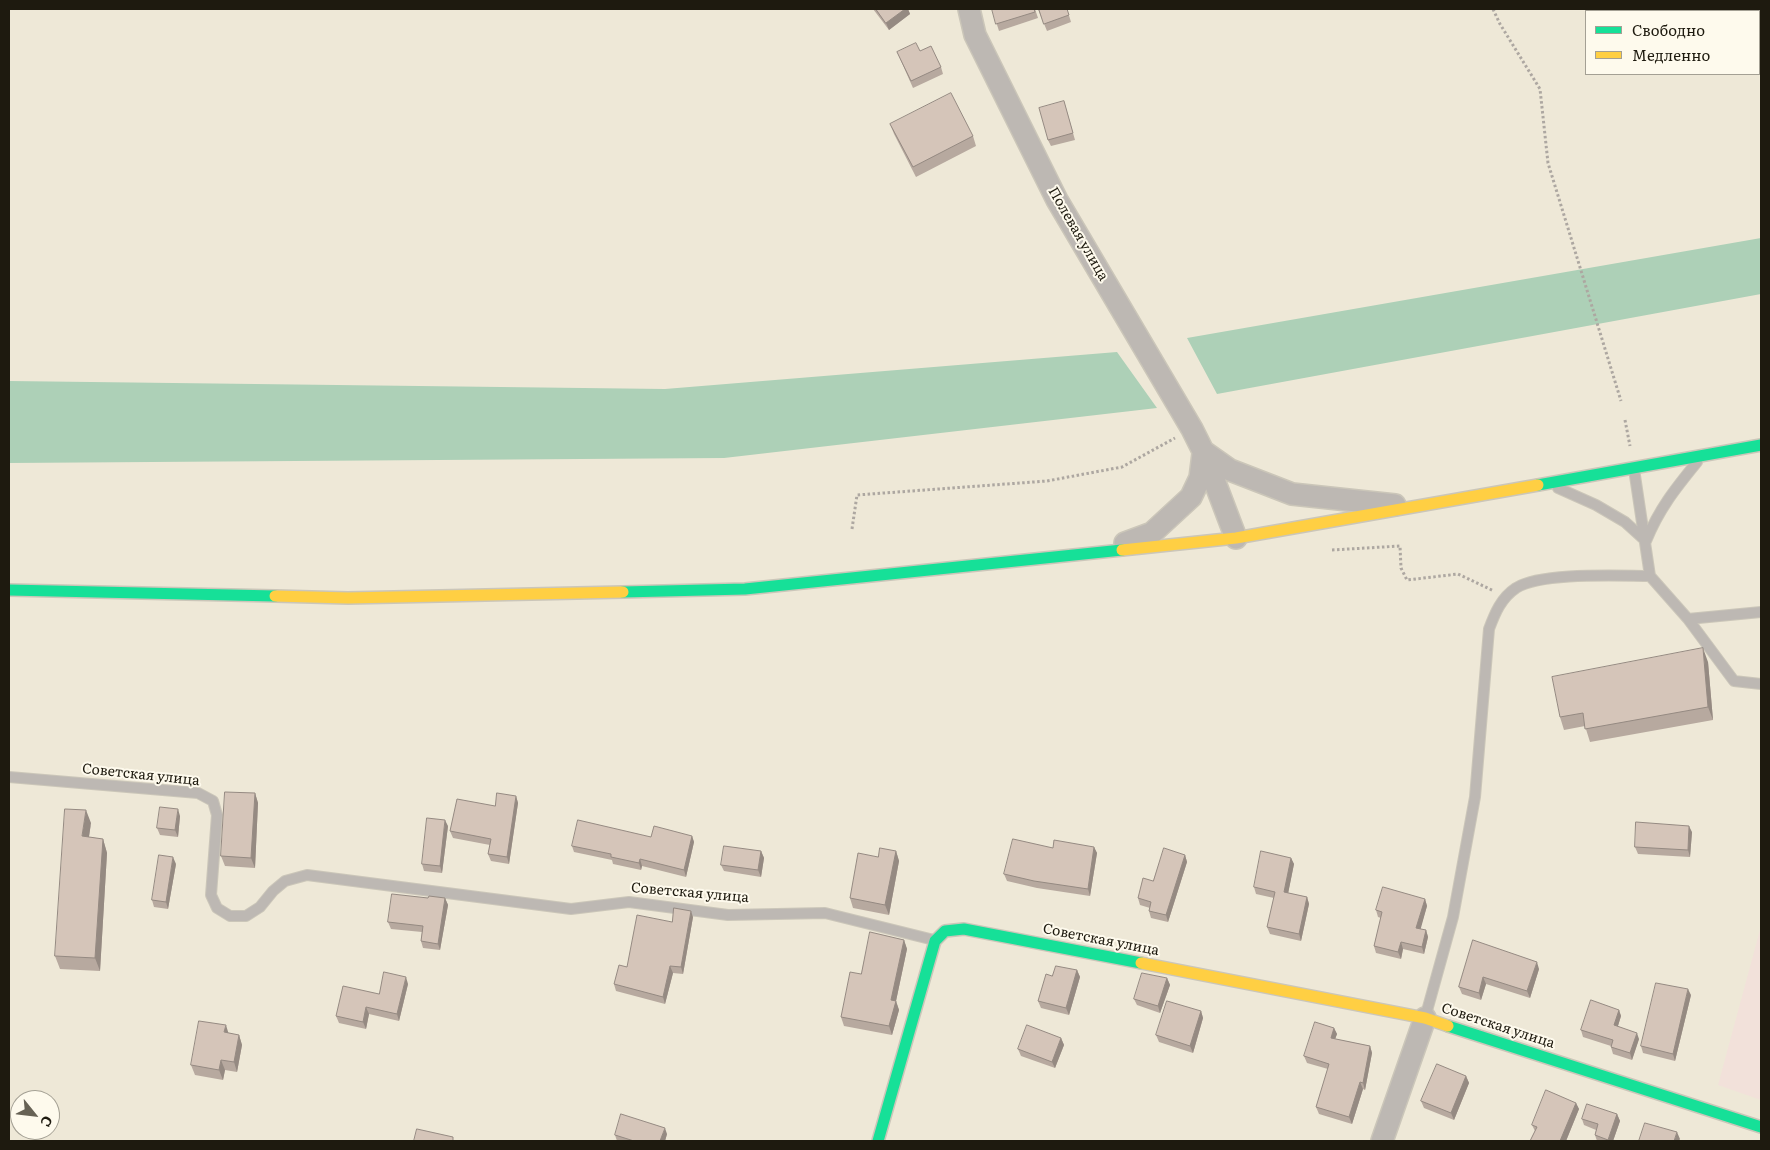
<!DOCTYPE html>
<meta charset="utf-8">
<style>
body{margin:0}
#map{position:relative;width:1770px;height:1150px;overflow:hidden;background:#eee8d7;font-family:Literata,serif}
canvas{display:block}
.frame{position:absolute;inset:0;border:10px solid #1e1a0f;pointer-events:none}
.legend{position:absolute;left:1585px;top:10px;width:175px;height:65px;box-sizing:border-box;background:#fefaed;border:1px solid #a4a094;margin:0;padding:6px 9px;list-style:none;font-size:15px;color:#1e1a0f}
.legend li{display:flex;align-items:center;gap:10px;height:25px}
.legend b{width:25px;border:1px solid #a4a094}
.north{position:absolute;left:10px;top:1090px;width:50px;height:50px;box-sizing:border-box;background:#fefaed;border:1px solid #a4a094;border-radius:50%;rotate:119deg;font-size:14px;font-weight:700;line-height:20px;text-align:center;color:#1e1a0f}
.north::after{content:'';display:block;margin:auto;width:18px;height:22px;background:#676255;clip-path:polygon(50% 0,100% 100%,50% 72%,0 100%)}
</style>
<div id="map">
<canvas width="1770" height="1150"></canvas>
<div class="frame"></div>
<ul class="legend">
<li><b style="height:6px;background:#16e098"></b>Свободно</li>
<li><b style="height:6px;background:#ffcf43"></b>Медленно</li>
</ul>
<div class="north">С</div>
</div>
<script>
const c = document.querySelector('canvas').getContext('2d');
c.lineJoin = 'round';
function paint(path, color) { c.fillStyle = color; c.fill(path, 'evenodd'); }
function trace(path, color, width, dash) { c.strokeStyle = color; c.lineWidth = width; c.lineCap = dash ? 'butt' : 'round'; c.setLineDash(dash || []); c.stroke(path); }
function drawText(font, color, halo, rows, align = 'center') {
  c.font = font + ' Literata,serif'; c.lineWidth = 4; c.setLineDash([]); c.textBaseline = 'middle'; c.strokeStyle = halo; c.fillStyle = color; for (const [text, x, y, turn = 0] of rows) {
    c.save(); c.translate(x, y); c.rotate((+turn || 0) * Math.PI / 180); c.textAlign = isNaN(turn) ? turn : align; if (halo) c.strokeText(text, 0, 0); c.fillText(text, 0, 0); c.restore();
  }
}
paint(new Path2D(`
 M1761,926V1100L1718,1085Z`), '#f2e1da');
paint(new Path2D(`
 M1761,238V294L1217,394L1187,338Z
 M1117,352L1157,408L724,458L9,463V381L665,389Z`), '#add0b7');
const lane = new Path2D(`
 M1634,469L1650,576L1688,619L1734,681L1761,684
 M1558,488L1596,505L1625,522L1646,541C1659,509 1675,489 1697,462
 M1688,619L1761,612
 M9,777L198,793L213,801L217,815L211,895L217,908L230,916H246L260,907L273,891L285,881L307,875L571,909L629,902L728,915L825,913L934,940
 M1425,1018L1453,917L1475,797L1489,629C1495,613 1501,598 1516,588C1542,572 1618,576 1650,576`);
const street = new Path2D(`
 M969,9L975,35L1057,200L1192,429L1203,451L1236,538
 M1203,451L1230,470L1292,494L1395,505
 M1125,543L1152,533L1191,497L1200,478L1203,454
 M1382,1141L1425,1018`);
const fast = new Path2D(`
 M1538,485L1761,445
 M9,590L275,596
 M623,592L745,589L1122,550
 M1448,1026L1761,1127
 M878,1141L935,941L945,931L964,929L1141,963`);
const slow = new Path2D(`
 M1122,550L1236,538L1538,485
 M275,596L348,598L623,592
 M1141,963L1425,1018L1448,1026`);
trace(lane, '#cbc6b9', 12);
trace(street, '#cbc6b9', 24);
trace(fast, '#cbc6b9', 14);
trace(slow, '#cbc6b9', 14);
trace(new Path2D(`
 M1493,9L1500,24L1540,89L1548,163L1621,401
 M1625,420L1630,446
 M852,529L857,495L1047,481L1122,467L1175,438
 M1332,550L1400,546L1401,568L1407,580L1458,574L1494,591`), '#ada7a1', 3, [2.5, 2.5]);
trace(lane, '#bdb8b3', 10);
trace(street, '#bdb8b3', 21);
trace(fast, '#16e098', 11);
trace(slow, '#ffcf43', 11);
paint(new Path2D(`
 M873,9H908L910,14L889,30Z
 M992,9H1035L1038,18L999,31Z
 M1038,9H1067L1071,22L1047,31Z
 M920,51L941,67L943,74L913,88L897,52Z
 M1064,101L1075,140L1051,146L1048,140Z
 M890,124L973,136L976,146L916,177L894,134Z
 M1708,662L1713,720L1590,742L1585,726L1564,730L1560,717Z
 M255,793L258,803L255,868L225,866L221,856Z
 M516,796L518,803L509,864L491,861L488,854L490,845L453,838L450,831Z
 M180,816L178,837L160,835L157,828Z
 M91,823L89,837L103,839L107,853L100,971L60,969L55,956Z
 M448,826L442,873L424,871L422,864Z
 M1692,832L1690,857L1638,854L1635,847Z
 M692,836L694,842L686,877L642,866L641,870L613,864L612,860L574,852L572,846L651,837Z
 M1094,847L1097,853L1090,896L1037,888L1007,881L1004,874L1053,848Z
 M761,851L764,858L761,877L724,871L721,865Z
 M896,851L899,861L889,915L853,908L850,898Z
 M1185,855L1187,862L1168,922L1151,918L1149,911L1150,908L1140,905L1138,898L1153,881Z
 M1291,858L1294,864L1288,893L1307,897L1309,904L1301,941L1270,934L1267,927L1274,898L1256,894L1254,887Z
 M176,864L168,909L154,907L152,900Z
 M428,898H445L448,905L440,950L423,948L421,941L422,932L391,929L388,922Z
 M1425,899L1427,906L1420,929L1426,930L1428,937L1424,954L1403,949L1401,959L1376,953L1374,946L1381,918L1378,917L1376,910Z
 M693,917L683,974L673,973L665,1004L616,991L614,984L627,967L672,922Z
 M904,940L907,949L896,1001L899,1010L892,1035L844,1026L841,1017L861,974Z
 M1473,940L1539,969L1530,998L1486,984L1481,1000L1462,994L1459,987Z
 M1077,970L1080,977L1069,1015L1041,1008L1038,1001L1052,976Z
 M1167,978L1170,985L1160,1013L1137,1005L1134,999Z
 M408,984L399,1021L369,1014L366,1029L339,1023L336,1016L379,994Z
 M1691,995L1675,1061L1643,1053L1641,1046Z
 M1619,1010L1621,1016L1618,1026L1639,1039L1632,1060L1613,1054L1611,1047V1046L1583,1037L1581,1030Z
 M1201,1011L1203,1018L1193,1053L1159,1042L1156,1035Z
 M1334,1028L1337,1034L1335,1039L1370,1046L1372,1053L1365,1090L1363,1089L1352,1124L1319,1114L1316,1107L1328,1069L1307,1063L1304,1056Z
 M228,1033L239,1035L242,1045L237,1072L225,1070L223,1080L195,1075L191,1065Z
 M1061,1038L1064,1045L1055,1068L1021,1056L1018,1049Z
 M1466,1076L1469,1083L1454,1120L1424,1108L1421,1101Z
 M1576,1103L1579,1109L1566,1141H1530L1535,1131L1532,1125Z
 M1617,1114L1620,1121L1613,1141H1597L1595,1135L1596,1130L1584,1125L1582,1119Z
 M667,1134L665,1141H617L615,1135Z`), '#b7a99f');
paint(new Path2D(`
 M905,9H908L910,14L889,30L886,23Z
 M1703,648L1708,662L1713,720L1708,707Z
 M255,793L258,803L255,868L251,858Z
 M516,796L518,803L509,864L507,857Z
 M178,809L180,816L178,837L175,830Z
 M86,810L91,823L87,849L82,836Z
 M445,820L448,826L442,873L440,866Z
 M1689,826L1692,832L1690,857L1688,850Z
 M692,836L694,842L686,877L684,870Z
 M103,839L107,853L100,971L95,958Z
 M1094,847L1097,853L1090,896L1088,889Z
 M761,851L764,858L761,877L758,870Z
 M896,851L899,861L889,915L885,905Z
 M1185,855L1187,862L1168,922L1166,915Z
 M173,857L176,864L168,909L166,902Z
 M1291,858L1294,864L1287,899L1284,892Z
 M640,859L642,866L641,870L639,863Z
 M1307,897L1309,904L1301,941L1299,934Z
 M445,898L448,905L440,950L438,944Z
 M1425,899L1427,906L1419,935L1416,928Z
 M691,911L693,917L683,974L681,967Z
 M1426,930L1428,937L1424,954L1422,947Z
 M904,940L907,949L896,1001L899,1010L892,1035L889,1026L891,1000Z
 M1401,942L1403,949L1401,959L1398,952Z
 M1537,962L1539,969L1530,998L1527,991Z
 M670,966L673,973L665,1004L663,997Z
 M1077,970L1080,977L1069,1015L1066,1008Z
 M406,977L408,984L399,1021L397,1014Z
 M1483,977L1486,984L1481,1000L1479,993Z
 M1167,978L1170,985L1160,1013L1158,1006Z
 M1688,989L1691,995L1675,1061L1673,1054Z
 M366,1007L369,1014L366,1029L363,1022Z
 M1619,1010L1621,1016L1616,1032L1614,1025Z
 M1201,1011L1203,1018L1193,1053L1190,1046Z
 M226,1025L229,1035L224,1032Z
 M1334,1028L1337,1034L1333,1045L1331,1038Z
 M1637,1033L1639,1039L1632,1060L1630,1053Z
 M239,1035L242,1045L237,1072L234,1062Z
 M1061,1038L1064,1045L1055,1068L1052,1062Z
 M1370,1046L1372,1053L1365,1090L1363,1083Z
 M221,1060L225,1070L223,1080L219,1070Z
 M1466,1076L1469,1083L1454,1120L1451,1113Z
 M1360,1082L1363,1089L1352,1124L1349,1117Z
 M1576,1103L1579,1109L1566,1141H1560Z
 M1617,1114L1620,1121L1613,1141H1609L1608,1140Z
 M665,1128L667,1134L665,1141H660Z
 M1677,1132L1680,1139L1679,1141H1674Z`), '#958a82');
const building = new Path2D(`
 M876,9H905L886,23Z
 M992,9H1034L1035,12L996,24Z
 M1039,9H1067L1069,15L1044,24Z
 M916,43L920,51L931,46L941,67L911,81L897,52Z
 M951,93L973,136L913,167L890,124Z
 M1064,101L1073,133L1048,140L1039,108Z
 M1703,648L1708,707L1585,729L1583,713L1560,717L1552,677Z
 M225,792L255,793L251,858L221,856Z
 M497,793L516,796L507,857L488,854L491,839L450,831L457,799L495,806Z
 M160,807L178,809L175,830L157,828Z
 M65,809L86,810L82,836L103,839L95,958L55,956Z
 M427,818L445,820L440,866L422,864Z
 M578,820L651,837L654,826L692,836L684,870L640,859L639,863L611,857V854L572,846Z
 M1636,822L1689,826L1688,850L1635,847Z
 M1013,839L1053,848L1054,840L1094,847L1088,889L1034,881L1004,874Z
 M724,846L761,851L758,870L721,865Z
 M880,848L896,851L885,905L850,898L858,853L878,857Z
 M1164,848L1185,855L1166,915L1149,911L1151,902L1138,898L1143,878L1153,881Z
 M1261,851L1291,858L1284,892L1307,897L1299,934L1267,927L1275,892L1254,887Z
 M159,855L173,857L166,902L152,900Z
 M1383,887L1425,899L1416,928L1426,930L1422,947L1401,942L1398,952L1374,946L1382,912L1376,910Z
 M392,894L428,898L429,896L445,898L438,944L421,941L423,926L388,922Z
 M674,908L691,911L681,967L670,966L663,997L614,984L619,965L627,967L637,915L672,922Z
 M870,932L904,940L891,1000L896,1001L889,1026L841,1017L850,972L861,974Z
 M1473,940L1537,962L1527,991L1483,977L1479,993L1459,987Z
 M1056,966L1077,970L1066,1008L1038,1001L1046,974L1052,976Z
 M384,972L406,977L397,1014L366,1007L363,1022L336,1016L343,986L379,994Z
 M1142,973L1167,978L1158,1006L1134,999Z
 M1656,983L1688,989L1673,1054L1641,1046Z
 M1591,1000L1619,1010L1614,1025L1637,1033L1630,1053L1611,1047L1613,1040L1581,1030Z
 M1167,1001L1201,1011L1190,1046L1156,1035Z
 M199,1021L226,1025L224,1032L239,1035L234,1062L221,1060L219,1070L191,1065Z
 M1315,1022L1334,1028L1331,1038L1370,1046L1363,1083L1360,1082L1349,1117L1316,1107L1329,1064L1304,1056Z
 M1027,1025L1061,1038L1052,1062L1018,1049Z
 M1437,1064L1466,1076L1451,1113L1421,1101Z
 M1546,1090L1576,1103L1560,1141H1530L1537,1127L1532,1125Z
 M1587,1104L1617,1114L1608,1140L1595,1135L1598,1124L1582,1119Z
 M621,1114L665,1128L660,1141H634L615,1135Z
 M1645,1123L1677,1132L1674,1141H1639Z
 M417,1129L453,1137V1141H414Z`);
paint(building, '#d5c5b9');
trace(building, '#958a82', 1);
drawText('14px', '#1e1a0f', '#fefaed', [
 ["Полевая улица",1078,234,60],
 ["Советская улица",141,775,6],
 ["Советская улица",690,893,5],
 ["Советская улица",1101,940,11],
 ["Советская улица",1498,1026,18]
]);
</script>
